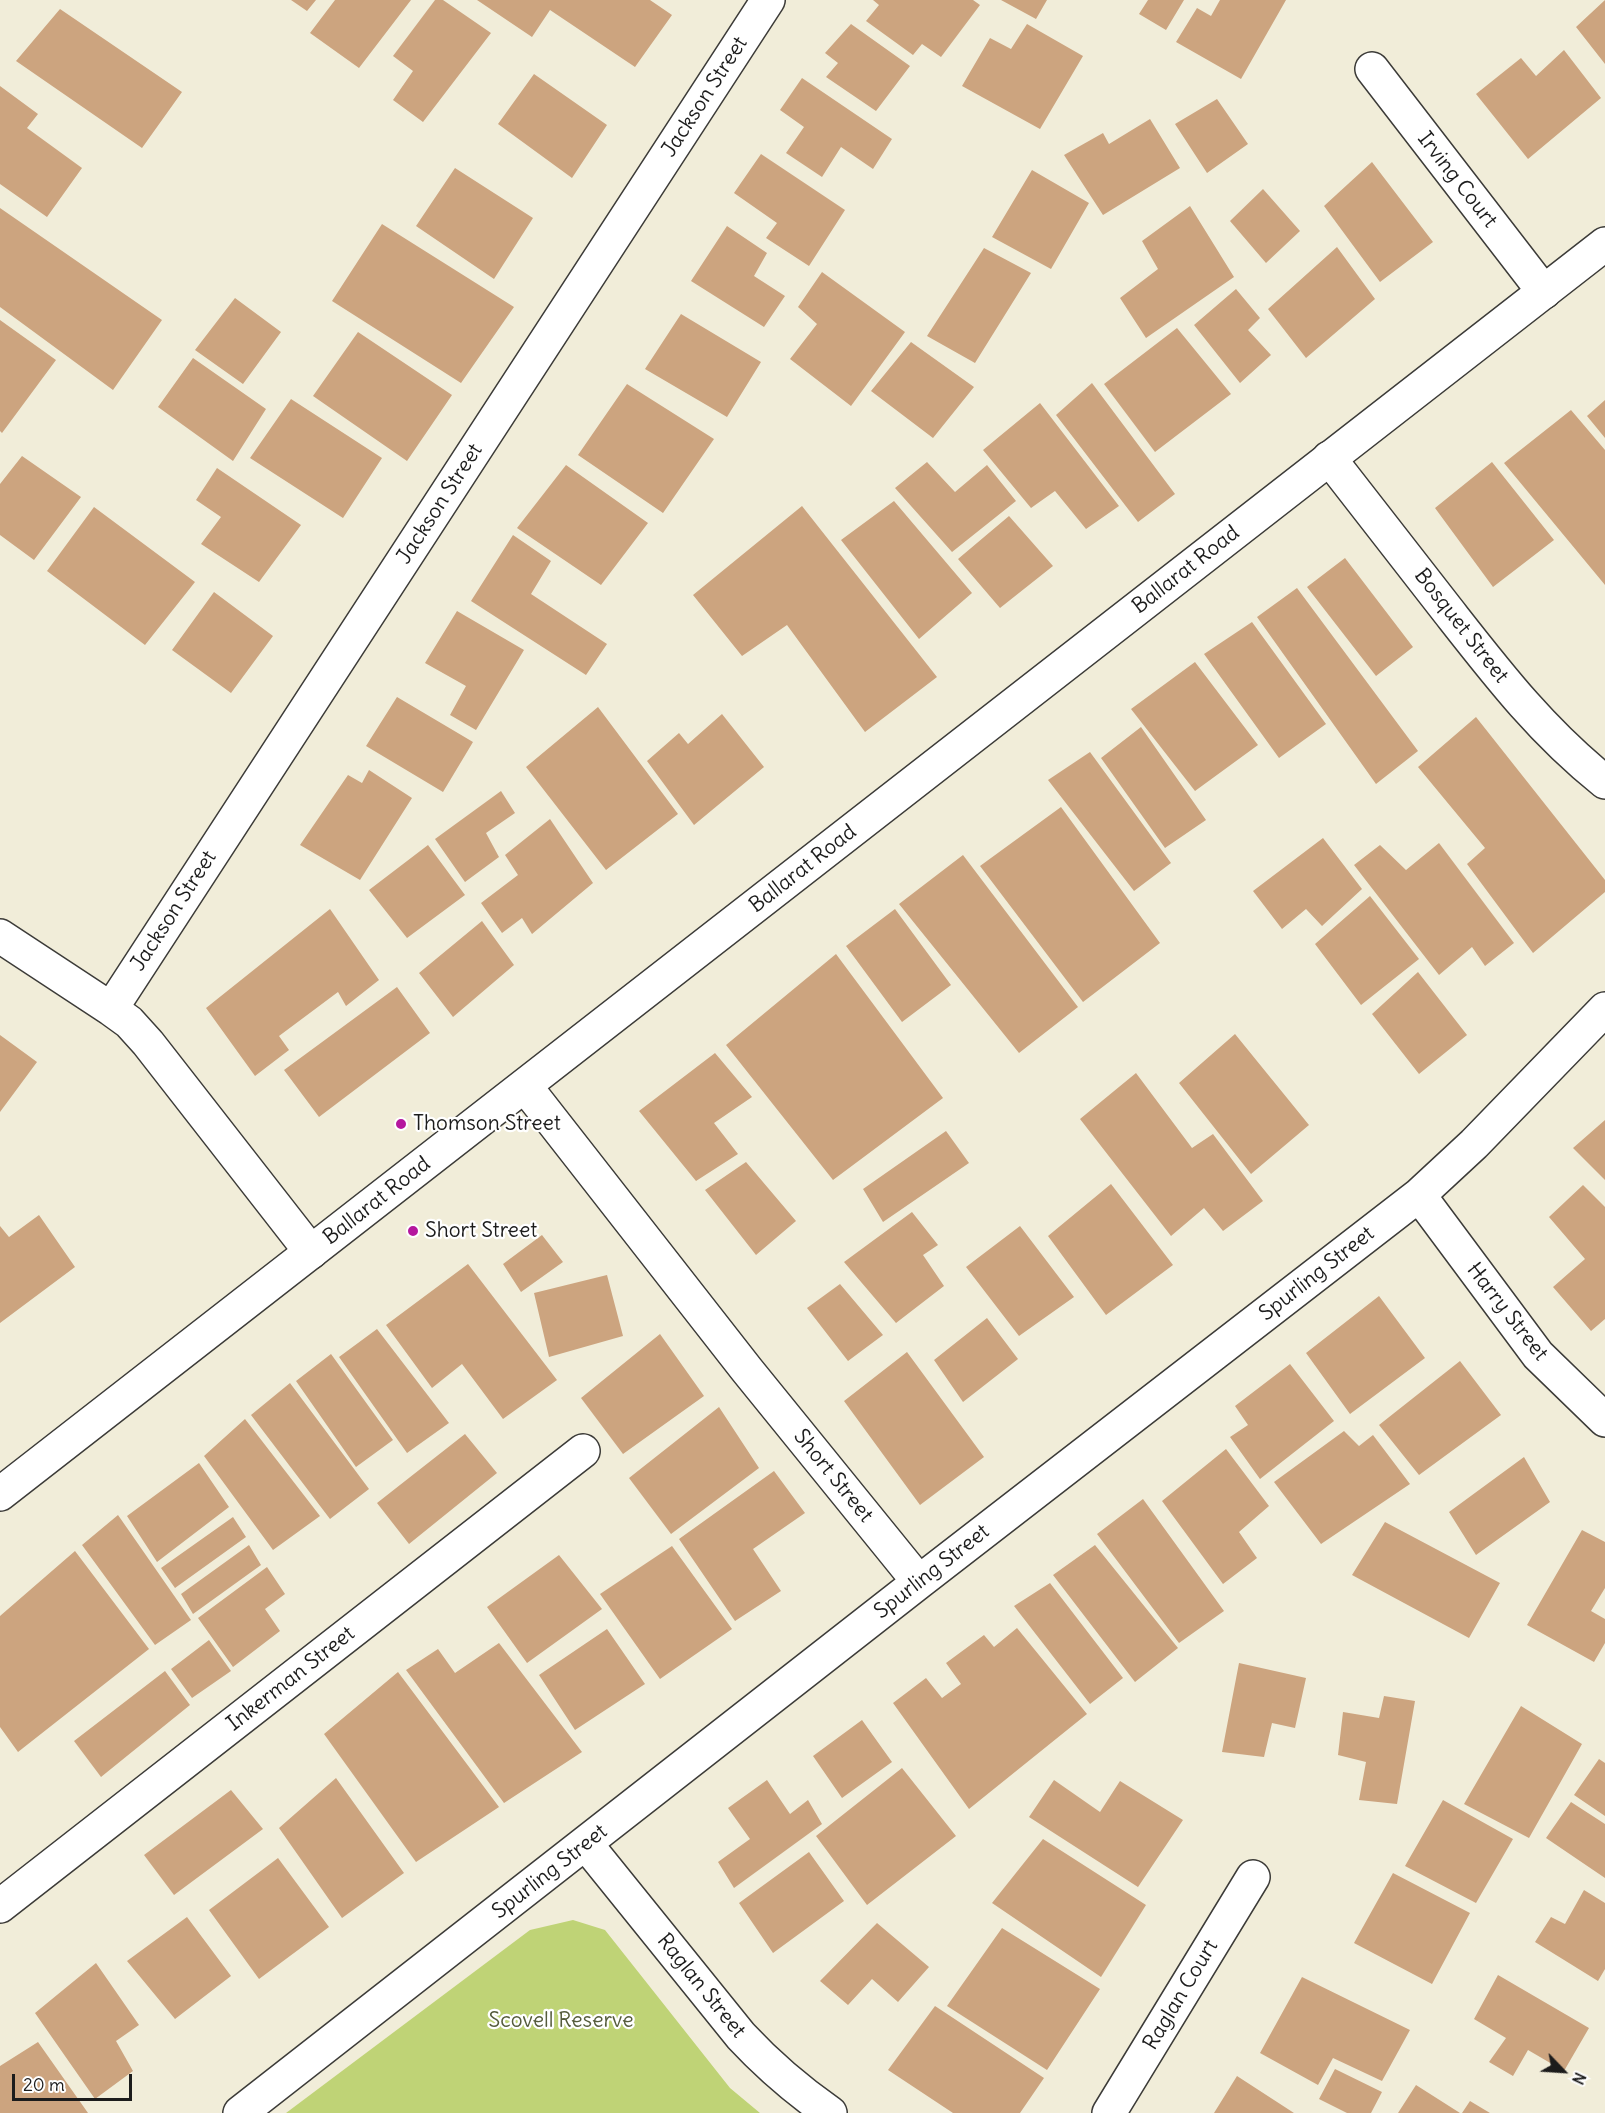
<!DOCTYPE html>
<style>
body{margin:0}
#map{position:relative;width:1605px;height:2113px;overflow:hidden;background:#f1edd9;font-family:Delius,sans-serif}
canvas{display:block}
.north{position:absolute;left:1533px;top:2041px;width:60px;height:60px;-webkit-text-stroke:4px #fff;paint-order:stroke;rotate:115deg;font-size:16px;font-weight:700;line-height:24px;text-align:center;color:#1c1c1c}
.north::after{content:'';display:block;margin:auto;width:21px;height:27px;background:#1c1c1c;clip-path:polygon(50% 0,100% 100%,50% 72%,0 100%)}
.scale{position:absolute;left:12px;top:2074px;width:120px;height:27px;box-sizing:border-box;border:3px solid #1c1c1c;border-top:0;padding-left:8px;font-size:18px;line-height:21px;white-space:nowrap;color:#1c1c1c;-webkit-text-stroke:4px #fff;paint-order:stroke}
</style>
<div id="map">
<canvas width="1605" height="2113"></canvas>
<div class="north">N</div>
<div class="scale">20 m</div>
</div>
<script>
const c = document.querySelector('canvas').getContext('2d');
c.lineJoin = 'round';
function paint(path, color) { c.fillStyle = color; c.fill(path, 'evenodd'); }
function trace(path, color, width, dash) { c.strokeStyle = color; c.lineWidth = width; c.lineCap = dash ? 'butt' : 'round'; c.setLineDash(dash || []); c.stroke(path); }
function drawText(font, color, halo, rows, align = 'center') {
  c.font = font + ' Delius,sans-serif'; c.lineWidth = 4.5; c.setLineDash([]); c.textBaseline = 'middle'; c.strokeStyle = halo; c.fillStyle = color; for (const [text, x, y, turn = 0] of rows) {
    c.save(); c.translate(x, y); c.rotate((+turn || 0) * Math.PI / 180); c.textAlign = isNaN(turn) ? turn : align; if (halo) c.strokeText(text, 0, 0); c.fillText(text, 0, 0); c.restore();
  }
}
paint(new Path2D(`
 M573,1920L605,1930L730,2088L760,2113H286L530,1930Z`), '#bfd376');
paint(new Path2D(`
 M291,0H316L307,11Z
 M335,0H411L359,68L310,33Z
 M435,0H443L491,33L423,122L393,100L413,71L393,56Z
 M477,0H650L672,15L635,67L550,10L532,37Z
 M873,0H973L980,5L941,57L922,44L913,55L866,21L879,5Z
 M1001,0H1047L1036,19Z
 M1148,0H1184L1166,30L1139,14Z
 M1220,0H1286L1241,79L1176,42L1197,8L1211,16Z
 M1605,0V64L1576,27Z
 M60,9L182,92L142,148L16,61Z
 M851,24L910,66L876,111L826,77L838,63L825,53Z
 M1027,24L1083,56L1040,129L962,86L990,38L1011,49Z
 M1564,50L1601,98L1528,159L1476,94L1521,58L1536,76Z
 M534,74L607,125L572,178L498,124Z
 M802,78L892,139L873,169L841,147L822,177L786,153L804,127L780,110Z
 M0,86L38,114L27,128L82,168L47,217L0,184Z
 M1217,99L1248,144L1207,173L1175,124Z
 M1150,119L1180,168L1103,215L1064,155L1103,133L1109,144Z
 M761,154L845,210L809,266L766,238L777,223L734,193Z
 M1372,162L1433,242L1380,282L1324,206Z
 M455,168L533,218L494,279L416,226Z
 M1032,170L1089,203L1051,269L992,237Z
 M1263,189L1300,231L1266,263L1230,221Z
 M1190,206L1234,277L1146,338L1120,298L1158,269L1142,241Z
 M0,208L162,320L113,390L0,307Z
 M382,224L514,307L461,383L332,301Z
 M727,226L767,253L754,276L785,296L764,327L691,281Z
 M1337,247L1375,299L1306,358L1268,309Z
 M984,248L1031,273L975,363L927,336Z
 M822,272L905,332L851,406L790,359L817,324L798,307Z
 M1236,289L1260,318L1248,330L1271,355L1240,383L1194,325Z
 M235,298L281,332L243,384L195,350Z
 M681,314L761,362L727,417L645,369Z
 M0,320L56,360L2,433L0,431Z
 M1177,328L1231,394L1155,452L1104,384Z
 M358,332L452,395L407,461L313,396Z
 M911,342L974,387L933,438L871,391Z
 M193,358L266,409L233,461L158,407Z
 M1092,383L1175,494L1138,522L1056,415Z
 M627,384L714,439L663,513L578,455Z
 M291,399L382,458L343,518L250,458Z
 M1605,400V438L1587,416Z
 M1040,403L1119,506L1086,529L1055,491L1031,508L983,450Z
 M1571,410L1605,450V585L1504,463Z
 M22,456L81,497L34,560L0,535V484Z
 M927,462L955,492L987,465L1016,501L952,552L895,488Z
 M1492,462L1554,540L1493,587L1435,508Z
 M566,465L648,523L601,585L517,528Z
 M217,468L301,525L259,582L201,544L221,517L196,500Z
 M894,501L972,593L919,639L841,540Z
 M802,506L937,677L865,732L787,625L742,656L693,595Z
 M94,507L195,582L145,645L47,571Z
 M1009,516L1053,566L1000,608L958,559Z
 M513,535L551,561L531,594L607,644L586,675L471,601Z
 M1345,558L1413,647L1376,676L1307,587Z
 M1297,588L1418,751L1376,784L1257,617Z
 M214,592L273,636L231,693L172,650Z
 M457,611L524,650L476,730L450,715L466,686L425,663Z
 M1252,622L1326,724L1279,758L1204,654Z
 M1195,662L1258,745L1195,791L1131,709Z
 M397,697L473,742L443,792L366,746Z
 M598,707L678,814L606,870L526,767Z
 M722,714L764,767L694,825L647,761L679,733L688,744Z
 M1476,717L1605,880V892L1533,953L1467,864L1485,848L1418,767Z
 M1141,727L1206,820L1165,848L1101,758Z
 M1090,752L1171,863L1134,891L1048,780Z
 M369,770L412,798L360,880L300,845L348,775L362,783Z
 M501,791L515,813L486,833L499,857L465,882L435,839Z
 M1061,807L1160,943L1083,1002L980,866Z
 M550,819L593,883L532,934L522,918L502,933L481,903L518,875L505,855Z
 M1323,838L1362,889L1322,926L1306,909L1282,929L1253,891Z
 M1439,843L1514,943L1485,966L1472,947L1439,975L1354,865L1380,845L1406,870Z
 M428,845L465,895L407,938L369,890Z
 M963,855L1078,1007L1019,1053L899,904Z
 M1370,896L1419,959L1361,1005L1315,944Z
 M330,909L379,980L346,1006L338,992L279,1036L289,1050L255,1076L206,1008Z
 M895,909L951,985L902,1022L846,946Z
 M482,921L514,965L453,1017L419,973Z
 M836,954L943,1098L833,1180L726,1045Z
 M1418,972L1467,1035L1419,1074L1372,1014Z
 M397,987L430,1033L319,1117L284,1070Z
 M1235,1034L1309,1125L1251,1174L1179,1083Z
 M0,1035L37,1062L0,1112Z
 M715,1053L752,1097L714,1123L738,1154L696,1181L639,1111Z
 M1136,1073L1192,1148L1213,1134L1263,1201L1223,1231L1204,1208L1171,1236L1080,1119Z
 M1605,1120V1180L1573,1148Z
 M946,1131L969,1163L883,1222L863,1189Z
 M746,1162L796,1221L756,1255L705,1190Z
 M1111,1184L1173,1265L1106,1315L1048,1236Z
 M1583,1185L1605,1207V1319L1591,1331L1553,1287L1585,1259L1549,1217Z
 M912,1212L938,1245L923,1255L944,1286L896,1323L844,1262Z
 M39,1215L75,1267L0,1323V1226L9,1237Z
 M1020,1226L1074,1297L1019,1336L966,1267Z
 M542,1235L563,1262L521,1292L503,1264Z
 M468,1264L557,1380L503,1419L462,1364L432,1388L386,1325Z
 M607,1275L623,1336L549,1357L534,1293Z
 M840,1284L883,1335L848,1361L807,1308Z
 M1379,1296L1425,1358L1350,1414L1306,1353Z
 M987,1318L1018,1359L963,1402L934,1360Z
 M377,1329L449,1423L407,1453L339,1357Z
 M660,1334L704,1396L623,1454L581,1398Z
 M907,1352L984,1457L920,1505L844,1401Z
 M331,1354L393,1440L356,1467L296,1381Z
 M1460,1361L1501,1415L1419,1475L1379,1425Z
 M1290,1364L1334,1421L1260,1479L1230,1437L1248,1425L1235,1406Z
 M290,1383L369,1489L330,1519L251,1415Z
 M719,1407L759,1468L671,1534L629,1478Z
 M245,1419L320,1516L273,1550L204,1456Z
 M1344,1431L1359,1446L1373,1435L1410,1484L1321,1544L1274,1482Z
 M465,1434L497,1473L409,1544L377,1503Z
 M1226,1449L1269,1506L1239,1532L1257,1558L1223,1584L1162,1501Z
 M1524,1457L1550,1502L1476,1555L1449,1512Z
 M199,1463L229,1507L157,1562L127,1516Z
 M774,1471L805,1513L753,1549L781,1591L735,1621L679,1539Z
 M1143,1499L1224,1611L1179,1643L1097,1534Z
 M118,1515L191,1620L155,1645L82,1545Z
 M233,1517L246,1537L175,1588L161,1568Z
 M1385,1522L1500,1583L1469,1638L1352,1575Z
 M1582,1530L1605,1542V1588L1591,1611L1605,1619V1643L1594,1662L1527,1625Z
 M249,1545L261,1565L193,1614L181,1594Z
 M1095,1545L1178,1648L1135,1682L1053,1575Z
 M672,1546L732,1629L660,1679L600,1594Z
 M75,1551L149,1649L18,1752L0,1727V1616Z
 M559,1555L602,1609L527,1663L487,1607Z
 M267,1567L285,1594L265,1609L280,1631L233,1667L198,1618Z
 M1050,1583L1123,1678L1090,1704L1014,1606Z
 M1017,1628L1087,1714L969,1809L893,1703L926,1678L942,1698L961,1684L946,1663L984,1635L994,1647Z
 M607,1629L645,1684L575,1730L539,1675Z
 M209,1640L231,1671L192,1698L171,1669Z
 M499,1643L582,1752L504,1803L406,1670L438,1649L455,1673Z
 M1239,1663L1306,1678L1295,1728L1272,1723L1264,1757L1222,1752Z
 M165,1671L190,1705L101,1777L74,1741Z
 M398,1672L499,1807L416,1862L324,1734Z
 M1384,1696L1415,1701L1397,1804L1359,1800L1366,1762L1338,1755L1343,1712L1379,1718Z
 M1521,1706L1582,1744L1529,1838L1464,1804Z
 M862,1720L892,1762L842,1798L813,1756Z
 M1599,1759L1605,1763V1816L1574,1795Z
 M902,1768L956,1836L867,1905L816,1836Z
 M336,1778L404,1873L342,1918L279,1828Z
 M767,1780L790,1814L808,1800L822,1824L734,1888L718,1862L750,1839L728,1808Z
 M1054,1780L1100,1812L1120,1781L1183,1820L1138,1887L1029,1817Z
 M231,1790L263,1829L174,1895L144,1855Z
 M1443,1800L1513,1839L1476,1903L1405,1866Z
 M1571,1802L1605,1824V1878L1546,1838Z
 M1043,1839L1146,1905L1101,1977L992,1903Z
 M809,1852L844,1901L773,1953L739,1903Z
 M278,1858L329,1927L259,1979L209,1910Z
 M1393,1873L1470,1913L1432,1984L1354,1943Z
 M1584,1890L1605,1903V1969L1598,1981L1535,1942L1551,1917L1565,1924Z
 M187,1917L231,1976L175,2019L127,1961Z
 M877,1923L929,1967L898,2002L872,1979L848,2005L820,1981Z
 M1002,1928L1100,1989L1047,2070L947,2006Z
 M96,1963L139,2025L116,2041L133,2071L95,2099L35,2013Z
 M1498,1975L1589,2028L1564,2071L1528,2050L1513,2076L1489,2062L1506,2038L1474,2019Z
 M1302,1977L1410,2030L1382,2081L1333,2058L1318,2085L1260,2053Z
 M935,2006L1044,2078L1020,2113H953L888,2070Z
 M38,2042L88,2113H0V2066Z
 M1335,2069L1382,2092L1371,2113H1347L1319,2099Z
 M1237,2076L1294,2113H1214Z
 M1416,2085L1460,2113H1398Z
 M1470,2101L1490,2113H1462Z`), '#cca47f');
const minor = new Path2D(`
 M1372,69L1544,292
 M1329,458C1368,508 1406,557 1445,607C1496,672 1540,730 1605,782
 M0,936L111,1009L129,1022L148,1043L311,1252
 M111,1009L768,0
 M525,1086L747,1370L919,1582
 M1419,1195L1538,1355L1605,1420
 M586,1844L741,2036C768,2065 797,2090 830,2113
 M0,1906L583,1451
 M240,2113L919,1582L1419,1195L1474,1144L1605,1009
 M1109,2113L1253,1877`);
const highway = new Path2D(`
 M0,1494L1605,244`);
trace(minor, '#3c3b38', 36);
trace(highway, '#3c3b38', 36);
trace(minor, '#fff', 33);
trace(highway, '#fff', 33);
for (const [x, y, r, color] of [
 [401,1124,6,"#b5179e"],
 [413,1231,6,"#b5179e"]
]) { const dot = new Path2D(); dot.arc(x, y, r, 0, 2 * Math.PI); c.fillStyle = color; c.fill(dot); trace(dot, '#fff', 2); }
drawText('21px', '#1c1c1c', '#fff', [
 ["Jackson Street",705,97,-57],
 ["Irving Court",1457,180,52],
 ["Jackson Street",440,504,-57],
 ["Ballarat Road",1186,570,-38],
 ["Bosquet Street",1461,626,52],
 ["Ballarat Road",803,869,-38],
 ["Jackson Street",174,911,-57],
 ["Ballarat Road",377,1201,-38],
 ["Spurling Street",1317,1274,-38],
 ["Harry Street",1507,1312,52],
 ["Short Street",833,1476,51],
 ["Spurling Street",932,1572,-38],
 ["Inkerman Street",291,1679,-38],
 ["Spurling Street",550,1872,-38],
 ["Raglan Street",701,1986,51],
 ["Raglan Court",1181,1995,-59]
]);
drawText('21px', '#1c1c1c', '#fff', [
 ["Thomson Street",413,1124],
 ["Short Street",425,1231]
], 'left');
drawText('21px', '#555c3c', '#fff', [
 ["Scovell Reserve",561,2021]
]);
</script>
